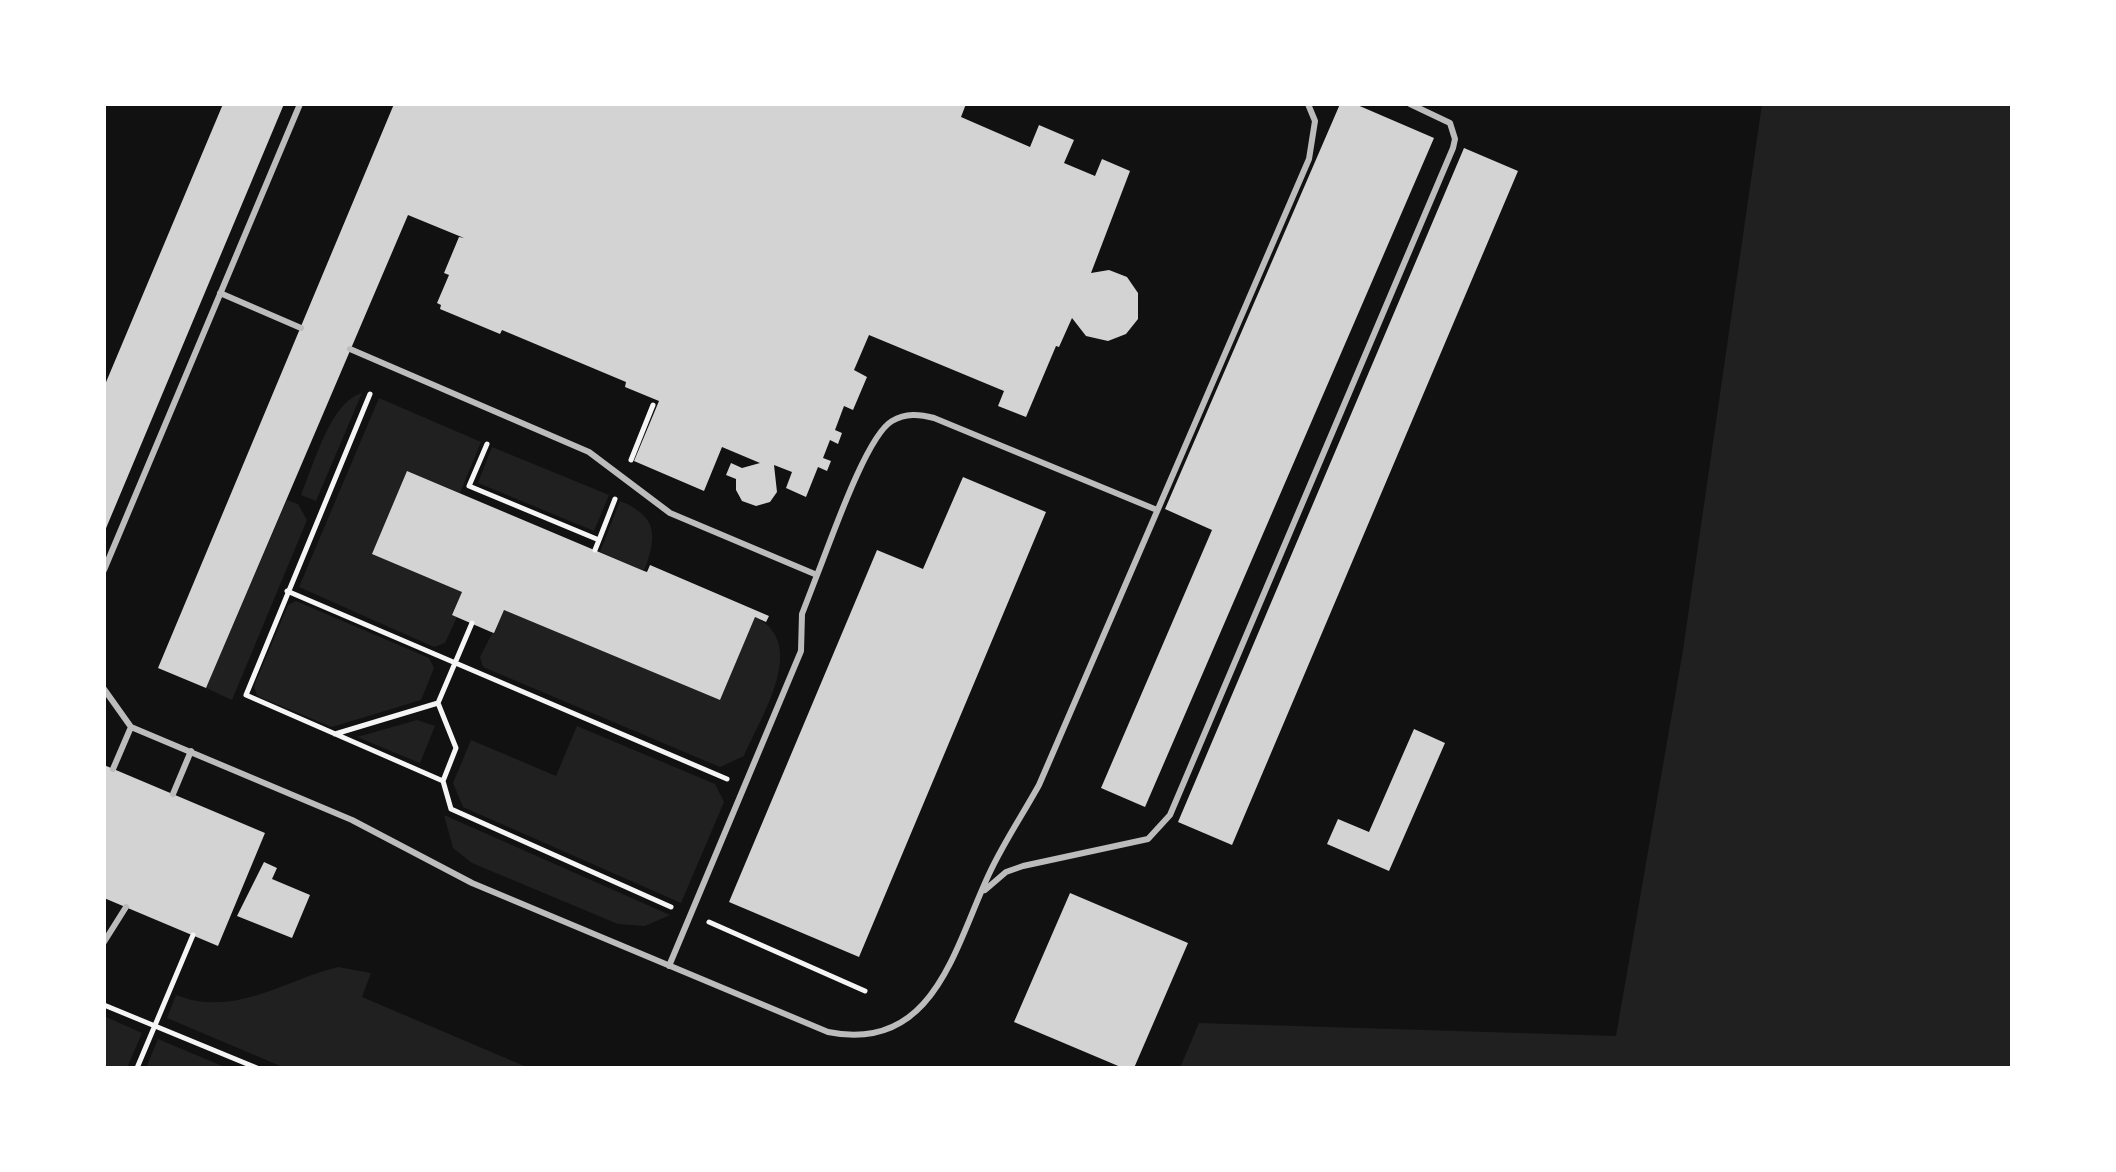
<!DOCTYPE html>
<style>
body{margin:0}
#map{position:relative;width:2116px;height:1172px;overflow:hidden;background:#111;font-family:"Noto Sans",sans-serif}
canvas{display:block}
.frame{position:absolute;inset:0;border:106px solid #fff;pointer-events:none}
</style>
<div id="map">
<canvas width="2116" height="1172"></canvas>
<div class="frame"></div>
</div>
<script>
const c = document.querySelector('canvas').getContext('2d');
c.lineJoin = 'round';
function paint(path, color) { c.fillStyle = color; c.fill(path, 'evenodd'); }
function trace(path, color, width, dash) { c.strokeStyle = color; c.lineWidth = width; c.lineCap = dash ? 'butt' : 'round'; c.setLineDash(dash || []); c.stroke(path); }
paint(new Path2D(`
 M1762,104H2012V1068H1180L1199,1023L1616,1036L1683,650Z
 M362,393L316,501L301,495C314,465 330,402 362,393Z
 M379,398L481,442L460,493L407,471L462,592L452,614L457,617L445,643L434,647L299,587Z
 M492,447L609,495L594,531L478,483Z
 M287,500L298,504L307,520L232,700L206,688Z
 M620,501C657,516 658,535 644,571L600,552Z
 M296,601L429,658L434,668L421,700L332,727L257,696L254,686L288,605Z
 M504,610L720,700L755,617C810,643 760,718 744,756L720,767L483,667L480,657Z
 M417,720L435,726L420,763L357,737Z
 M577,726L715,784L724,802L681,903L463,807L453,783L471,740L556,776Z
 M444,815L670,915L645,926L618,924L472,863L453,848Z
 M338,967L371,973L362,997L529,1068H285L167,1018L176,995C235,1018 282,981 338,967Z
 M104,1016L142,1033L127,1068H104Z
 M158,1039L227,1068H146Z`), '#202020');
paint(new Path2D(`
 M223,104H284L104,533V387Z
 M394,104H966L961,117L1030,147L1039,125L1074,140L1064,163L1095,176L1102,159L1130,171L1091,273L1109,270L1127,277L1138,293V319L1126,334L1108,341L1086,336L1072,318L1059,347L1056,346L1026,417L998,406L1004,391L869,335L854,370L867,377L853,410L844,406L835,430L842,433L838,444L830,440L823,458L831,461L827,471L818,467L806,497L786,488L792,472L774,465L777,492L770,502L756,506L742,501L736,490V479L726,475L731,463L742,468L760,463L722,447L704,491L634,461L659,401L625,387L626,382L502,330L500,334L440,309L441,305L437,303L449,275L444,273L459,237L464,238L408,215L206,688L158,668Z
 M1340,104H1355L1434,138L1145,807L1101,788L1212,530L1165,509Z
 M1464,148L1518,171L1232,845L1178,822Z
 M407,471L644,571L647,572L650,565L769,616L766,622L755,617L720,700L504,610L494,633L491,632L452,615L462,592L372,554Z
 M963,477L1046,512L859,957L729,902L877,550L923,569Z
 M1414,729L1445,743L1389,871L1327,844L1338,819L1369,832Z
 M104,765L265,833L218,946L104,898Z
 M264,862L277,868L272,879L310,895L292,938L237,916Z
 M1070,893L1188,943L1134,1068H1123L1014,1022Z`), '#d3d3d3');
trace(new Path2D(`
 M370,394L246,695L443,781L451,809L671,907
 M487,444L469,486L599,540L615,499
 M631,460L653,405
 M595,550L599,540
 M287,591L727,779
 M438,703L456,748L443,781
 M335,734L438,703L472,623
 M709,922L865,991
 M104,1005L257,1068
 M137,1068L193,935`), '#f5f5f5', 5);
trace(new Path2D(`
 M220,293L301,328
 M350,349L589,452L670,513L817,575C830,543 866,436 892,421C906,413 919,414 934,418L1157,510
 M104,570L300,104
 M104,689L131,727L352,820L472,883L828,1032C935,1054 955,945 990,872C1004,842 1023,814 1039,785L1309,159L1315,121L1308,104
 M113,769L131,727
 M173,794L191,751
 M985,890L1006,872L1023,866L1148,839L1170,815L1453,148L1455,139L1450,123L1410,104
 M104,942L126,907
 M669,966L801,651L802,614L817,575`), '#bcbcbc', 6);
</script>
